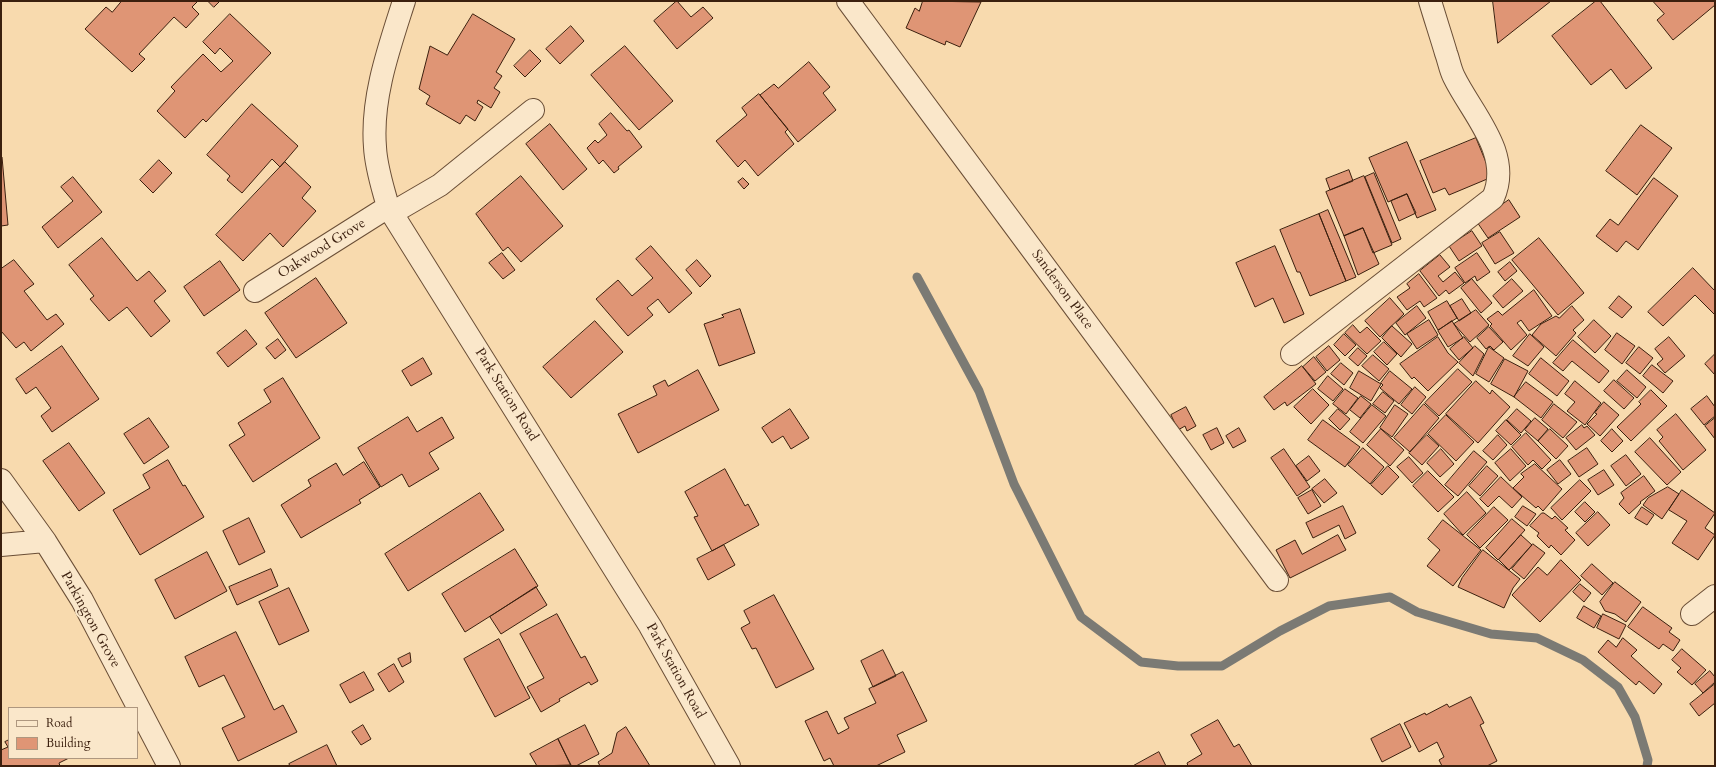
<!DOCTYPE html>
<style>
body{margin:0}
#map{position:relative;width:1716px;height:767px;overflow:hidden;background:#f8daae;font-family:Cardo,serif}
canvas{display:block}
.frame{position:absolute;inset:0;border:2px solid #3b1f0e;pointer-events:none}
.legend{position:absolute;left:8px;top:707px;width:130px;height:52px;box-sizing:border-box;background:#fae7ca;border:1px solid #ae977f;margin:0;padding:5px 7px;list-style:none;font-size:12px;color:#3b1f0e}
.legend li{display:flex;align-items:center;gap:8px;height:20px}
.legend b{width:20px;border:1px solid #ae977f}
</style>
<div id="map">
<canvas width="1716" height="767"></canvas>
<div class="frame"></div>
<ul class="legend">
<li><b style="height:5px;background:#fae7ca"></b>Road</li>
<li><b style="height:11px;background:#df9575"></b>Building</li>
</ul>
</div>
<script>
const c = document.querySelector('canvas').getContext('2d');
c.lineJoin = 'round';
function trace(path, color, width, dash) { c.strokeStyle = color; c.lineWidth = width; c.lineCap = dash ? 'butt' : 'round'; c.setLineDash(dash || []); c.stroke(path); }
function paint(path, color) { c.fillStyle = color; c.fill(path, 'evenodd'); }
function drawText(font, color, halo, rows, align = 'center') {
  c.font = font + ' Cardo,serif'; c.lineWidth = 4; c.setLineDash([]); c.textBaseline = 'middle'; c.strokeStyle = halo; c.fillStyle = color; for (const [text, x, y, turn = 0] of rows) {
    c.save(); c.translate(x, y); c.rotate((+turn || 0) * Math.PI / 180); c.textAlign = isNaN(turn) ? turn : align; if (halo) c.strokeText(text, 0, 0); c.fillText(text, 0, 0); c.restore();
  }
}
trace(new Path2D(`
 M917,277L979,391L1014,484L1081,617L1141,662L1178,666H1222L1280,631L1329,606L1390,597L1417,612L1491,634L1537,638L1583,660L1618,687L1635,717L1648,760L1647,766`), '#7b7a74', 9);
const building = new Path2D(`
 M122,1H198L192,7L199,14L186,28L174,17L139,54L145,59L132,72L85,29L106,7L112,12Z
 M208,1H220L214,7Z
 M677,1L691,17L703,7L713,18L677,49L654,21Z
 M923,1L981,2L960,47L946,41L945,45L906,28L915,8L919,11Z
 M1493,1H1551L1498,43Z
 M1596,1H1600L1652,68L1626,89L1611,69L1591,85L1552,36Z
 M1653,1H1715V5L1673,40L1657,20L1664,14Z
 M230,14L271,53L206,122L203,119L185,138L157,111L175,91L171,87L203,54L221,72L233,61L220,48L215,54L203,42Z
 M473,14L515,39L496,72L502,76L494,88L500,92L491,108L478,100L477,103L483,107L475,121L466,115L460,124L426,104L430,96L419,89L430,46L447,55Z
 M571,26L584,41L560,64L546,49Z
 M625,46L673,101L639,130L591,75Z
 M530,50L541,61L525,77L514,66Z
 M809,62L830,87L823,93L836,110L798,142L760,95L774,84L778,88Z
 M759,94L788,129L785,132L794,144L758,176L745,160L738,167L716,141L747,115L742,108Z
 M252,104L298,146L280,167L272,159L242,193L227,180L230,176L207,155Z
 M611,113L627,131L629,130L642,147L618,167L619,169L614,173L603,160L599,164L587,148L595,140L598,143L607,135L599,124Z
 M550,124L587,169L563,190L526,144Z
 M1641,125L1672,148L1637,195L1606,171Z
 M1476,138L1492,177L1449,195L1445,188L1433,193L1420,161Z
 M1407,142L1436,210L1417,218L1407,194L1388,202L1369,158Z
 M1,157H2L8,225L1,226Z
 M159,160L172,173L153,193L140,180Z
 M285,162L311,187L302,198L316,211L283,247L270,233L243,261L216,235Z
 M1349,170L1353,181L1330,190L1326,179Z
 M1374,173L1401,239L1392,243L1365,177Z
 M521,176L563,226L521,262L508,247L503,251L476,214Z
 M1364,176L1392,245L1373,253L1363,228L1344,236L1326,192Z
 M73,177L102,212L58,248L42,227L73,201L61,187Z
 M743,178L749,184L744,189L738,182Z
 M1654,178L1678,196L1638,250L1626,241L1617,252L1596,236L1610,219L1618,225Z
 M1407,194L1416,213L1399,221L1391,201Z
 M1509,200L1520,217L1488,238L1477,222Z
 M1328,210L1356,277L1346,281L1319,214Z
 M1319,214L1346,281L1310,296L1300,272H1297L1280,230Z
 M1363,228L1379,264L1358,275L1344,236Z
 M1472,231L1482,246L1459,261L1449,246Z
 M1500,232L1514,253L1495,264L1482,243Z
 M102,238L137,281L149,271L166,291L154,301L170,321L151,337L127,307L109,321L90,299L94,296L69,265Z
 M1539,238L1584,293L1558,315L1512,260Z
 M651,246L692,293L669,313L658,299L647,308L653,315L628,336L596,299L618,280L632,296L653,278L636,259Z
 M1275,246L1304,314L1284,323L1273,298L1255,307L1236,263Z
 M502,253L515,270L503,279L489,263Z
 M1477,253L1490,272L1477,281L1475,276L1465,283L1455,268Z
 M1440,255L1450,267L1438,276L1443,282L1455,272L1464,283L1449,294L1446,290L1439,296L1420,271Z
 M14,260L34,284L24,291L47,320L56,314L64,324L31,351L24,342L16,348L1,331V269Z
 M697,260L711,276L700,287L686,270Z
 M220,261L240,290L204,316L184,287Z
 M1510,262L1517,271L1505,281L1498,272Z
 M1693,268L1715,291V315L1695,295L1663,326L1648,312Z
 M1419,274L1437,298L1424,307L1420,301L1407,310L1397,297L1410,288L1407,284Z
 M316,278L347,323L296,358L265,313Z
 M1472,279L1492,303L1481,313L1461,288Z
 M1512,279L1523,291L1503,308L1493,296Z
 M1534,290L1552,316L1529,331L1521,320L1517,323L1527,335L1511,350L1490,326L1492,324L1487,319L1498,311L1502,315Z
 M1619,296L1632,307L1622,318L1609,308Z
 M1390,298L1404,314L1380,337L1365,321Z
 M1462,299L1471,313L1459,321L1450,306Z
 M1447,301L1457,318L1438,330L1428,312Z
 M1417,306L1426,318L1405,335L1396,323Z
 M1572,306L1584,320L1573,330L1576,333L1556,356L1532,335L1541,324L1556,316L1559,318Z
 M740,309L755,353L719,366L704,324L724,317L722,315Z
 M1476,310L1489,325L1470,342L1454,324Z
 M1429,320L1438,335L1417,349L1407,334Z
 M1594,320L1611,336L1595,353L1578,337Z
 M595,321L623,352L571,398L543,367Z
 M1452,321L1463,338L1448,347L1438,331Z
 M1353,325L1360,333L1367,327L1381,341L1367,354L1345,333Z
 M1392,326L1412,344L1401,357L1382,338Z
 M1489,327L1503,342L1494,350L1490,346L1486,349L1477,338Z
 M246,330L257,344L228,367L217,353Z
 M1617,333L1635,346L1622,364L1605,350Z
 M1344,334L1356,345L1345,356L1334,345Z
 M1530,334L1544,347L1528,366L1513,356Z
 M1438,337L1448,353L1458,362L1428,391L1414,377L1412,379L1400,364Z
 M1464,337L1473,348L1459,360L1450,349Z
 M1669,337L1685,356L1665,373L1657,364L1663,359L1655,349Z
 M278,339L286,350L275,359L266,348Z
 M1573,340L1609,371L1599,383L1572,361L1563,371L1553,363Z
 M1384,342L1397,354L1387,365L1374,352Z
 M62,346L99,399L52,432L41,416L51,408L36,387L26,394L16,379Z
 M1329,346L1340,360L1327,371L1316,357Z
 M1475,346L1484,354L1473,376L1459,363Z
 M1489,347L1504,358L1489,382L1476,374Z
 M1639,347L1653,358L1640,374L1626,363Z
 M1358,348L1367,356L1358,366L1349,358Z
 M1715,354V375L1705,364Z
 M1373,355L1389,369L1379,381L1362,366Z
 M1314,357L1326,372L1315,381L1303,367Z
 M423,358L432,374L411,386L402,371Z
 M1541,358L1569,381L1557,396L1529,374Z
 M1505,359L1528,371L1514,397L1491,384Z
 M1341,363L1353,373L1344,385L1331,374Z
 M1652,365L1673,381L1663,393L1643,376Z
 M1302,366L1316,384L1287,406L1285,402L1274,410L1264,397Z
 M1458,369L1472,382L1439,416L1425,403Z
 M698,370L719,410L638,453L618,414L657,395L653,386L665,380L668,386Z
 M1627,370L1646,387L1637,398L1617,381Z
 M1359,371L1381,384L1371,401L1350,388Z
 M1390,371L1412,389L1399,404L1380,388L1383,385L1381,383Z
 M1328,376L1343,389L1333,401L1318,389Z
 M283,378L320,438L253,482L229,445L245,435L238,423L271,402L264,390Z
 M1614,380L1634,398L1624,409L1604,391Z
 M1476,381L1490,394L1492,390L1510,407L1478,443L1446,414Z
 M1575,381L1601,403L1585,425L1567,411L1575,402L1565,394Z
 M1526,382L1553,402L1541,418L1514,397Z
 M1415,387L1426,397L1412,414L1401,405Z
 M1313,389L1329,405L1311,424L1294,407Z
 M1345,389L1358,398L1346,414L1333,404Z
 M1651,390L1667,406L1631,441L1617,427L1641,404L1639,402Z
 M1383,392L1394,401L1385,413L1373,404Z
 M1361,396L1371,404L1360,418L1350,410Z
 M1707,396L1715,407V416L1704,425L1691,409Z
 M1604,402L1619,415L1600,436L1587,424L1597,414L1595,413Z
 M1424,404L1439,418L1410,452L1394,438Z
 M1554,404L1577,422L1563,438L1542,420Z
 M1372,405L1386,416L1363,443L1350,432Z
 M1395,405L1408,414L1392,437L1380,428Z
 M1186,407L1196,426L1187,431L1185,426L1178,430L1171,415Z
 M790,409L809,438L791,449L783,436L772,443L762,428Z
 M1338,409L1350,419L1340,430L1329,419Z
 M1517,409L1531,421L1521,433L1507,420Z
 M1676,414L1706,450L1683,470L1659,441L1663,437L1657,430Z
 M1446,415L1474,442L1456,461L1428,434Z
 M408,417L417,432L442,417L454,438L429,453L439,469L409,487L402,474L381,487L358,448Z
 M149,418L169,447L144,464L124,434Z
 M1535,418L1548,429L1538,441L1525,430Z
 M1715,418V439L1705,426Z
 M1323,420L1360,447L1345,467L1308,440Z
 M1506,420L1521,435L1511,445L1496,431Z
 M1582,425L1584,428L1587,426L1595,435L1576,450L1566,438Z
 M1217,428L1224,443L1211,450L1203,435Z
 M1239,428L1246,441L1233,448L1226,436Z
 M1381,429L1404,450L1390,466L1367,445Z
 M1550,429L1568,446L1556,459L1538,441Z
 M1612,429L1623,441L1612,452L1601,441Z
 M1526,433L1551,460L1542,469L1533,460L1528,465L1512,447Z
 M1427,435L1439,446L1422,465L1409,453Z
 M1498,435L1507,445L1493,460L1483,451Z
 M1650,438L1681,472L1667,485L1635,452Z
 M69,443L105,493L79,511L43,461Z
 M1363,448L1384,467L1370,484L1348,465Z
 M1587,448L1598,464L1579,477L1568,461Z
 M1284,449L1310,487L1297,496L1271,458Z
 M1441,449L1454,464L1440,477L1427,463Z
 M1511,449L1526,466L1510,481L1495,463Z
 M1474,451L1487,462L1458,496L1445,485Z
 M1626,455L1641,474L1626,486L1611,466Z
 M1309,456L1320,471L1307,481L1296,466Z
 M1409,457L1423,473L1412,483L1397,467Z
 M168,460L183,486L185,485L204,517L140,555L113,510L150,488L143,475Z
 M1560,460L1571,474L1558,484L1547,470Z
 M364,462L380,487L359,500L361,503L301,538L281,505L311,486L308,480L336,463L343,475Z
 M1535,464L1562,489L1543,511L1538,506L1536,508L1513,488L1524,477L1521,474Z
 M1388,466L1399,477L1382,495L1371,485Z
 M1487,466L1498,476L1480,496L1469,486Z
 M725,469L745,506L748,504L759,525L712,551L694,517L698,516L685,492Z
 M1604,470L1614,485L1598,495L1588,480Z
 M1428,471L1454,497L1438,512L1413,486Z
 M1644,476L1655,491L1640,502L1641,503L1629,514L1619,504L1624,498L1621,493Z
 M1501,477L1522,497L1512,508L1499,496L1488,507L1480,499Z
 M1325,479L1337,493L1324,503L1312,489Z
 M1580,480L1591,491L1562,520L1551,508Z
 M1668,487L1679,494L1662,519L1643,505L1648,498Z
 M1312,490L1321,506L1308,514L1298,498Z
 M1682,490L1715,513L1705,528L1715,535L1698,560L1672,543L1687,521L1669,510Z
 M1467,492L1486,513L1463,535L1444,514Z
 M480,493L504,530L408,591L385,554Z
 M1585,502L1595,512L1585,522L1575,512Z
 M1343,506L1356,533L1345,539L1339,525L1313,538L1306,523Z
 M1523,506L1536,514L1527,526L1515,517Z
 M1494,507L1508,520L1480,548L1467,535Z
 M1642,507L1654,515L1647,525L1635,518Z
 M1598,512L1610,525L1588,546L1576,533Z
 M1542,513H1544L1552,519L1555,516L1568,528L1565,530L1575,540L1561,555L1551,545L1549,548L1537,536L1539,533L1530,526Z
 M249,518L265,552L239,565L223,531Z
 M1512,519L1525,530L1498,560L1486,548Z
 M1443,520L1481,550L1453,586L1427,566L1440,550L1428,539Z
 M1338,535L1346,550L1290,578L1276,550L1295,540L1302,554Z
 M1521,535L1532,545L1509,570L1499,560Z
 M1533,544L1545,553L1524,579L1512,569Z
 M724,545L735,565L708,580L697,559Z
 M515,549L538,586L465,632L442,594Z
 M1483,550L1520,579L1513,588L1504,608L1458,587L1462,578Z
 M207,552L227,591L175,619L155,580Z
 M1561,560L1581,580L1540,622L1512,595L1538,567L1547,575Z
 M1592,564L1613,583L1602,595L1581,576Z
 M271,569L278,586L237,605L229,587Z
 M1615,582L1641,602L1626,622L1615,614L1605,611L1600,602Z
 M1580,584L1591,593L1584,602L1573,592Z
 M536,587L547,605L501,634L490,617Z
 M289,588L309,631L279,645L259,602Z
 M774,595L814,669L776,688L756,648L752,649L741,628L750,623L744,611Z
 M1584,606L1601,616L1594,628L1577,618Z
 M1643,607L1672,628L1669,632L1680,640L1673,651L1663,644L1659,649L1628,627Z
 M557,614L581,658L585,656L598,681L591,685L589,682L559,699L560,701L541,712L527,687L544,678L520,634Z
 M1603,614L1626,625L1619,639L1597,628Z
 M236,632L274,710L283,705L297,732L238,761L222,728L245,717L224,675L199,687L185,657Z
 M1623,638L1637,650L1631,656L1662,684L1654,694L1639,681L1636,685L1598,652L1608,640L1616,647Z
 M499,639L530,698L495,717L464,659Z
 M1682,649L1706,670L1692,685L1677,672L1681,668L1672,660Z
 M883,650L896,676L873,687L861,661Z
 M410,653L411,662L402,667L398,659Z
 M394,664L404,682L389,692L378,674Z
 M1710,671L1715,677V682L1703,693L1695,684Z
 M364,672L374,690L350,703L340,685Z
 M903,672L927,721L897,735L905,752L876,766H834L830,758L824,761L805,721L827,711L838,734L849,728L844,718L876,703L869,689Z
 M1715,684V703L1699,716L1690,704Z
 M1471,697L1484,723L1480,725L1497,761L1487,766H1442L1439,760L1444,757L1437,742L1419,752L1404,723L1425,713L1426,715L1447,704L1449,707Z
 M1218,720L1234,747L1239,744L1252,766H1188L1187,763L1202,754L1191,735Z
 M1400,724L1411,747L1382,762L1371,739Z
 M363,725L371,739L361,745L352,732Z
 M585,725L599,754L576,766H571L558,739Z
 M626,727L650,766H600L598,762L612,753L617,733Z
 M558,739L571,765L537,766L530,754Z
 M9,740V758H69L59,763L60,766H1V750L8,747L5,742Z
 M327,745L337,766H290L289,764Z
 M1159,752L1166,766H1133Z`);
paint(building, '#df9575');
trace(building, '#3b1f0e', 1);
const minor = new Path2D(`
 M404,1C389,48 371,98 375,147C376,168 383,188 388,207L650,626L729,766
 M848,1L1277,580
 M392,213L440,185L533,110
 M255,291L388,207
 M1292,354L1493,198C1513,154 1472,114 1454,77C1450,69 1449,61 1446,53C1441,36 1435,18 1430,1
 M1,480L45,541L82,600L169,766
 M1,545L45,541
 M1692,614L1715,596`);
trace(minor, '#6a4e36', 24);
trace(minor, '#fae7ca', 22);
drawText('14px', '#3b1f0e', '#fae7ca', [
 ["Oakwood Grove",322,249,-32],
 ["Sanderson Place",1062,290,54],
 ["Park Station Road",506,395,58],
 ["Parkington Grove",90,620,61],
 ["Park Station Road",675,671,61]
]);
</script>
